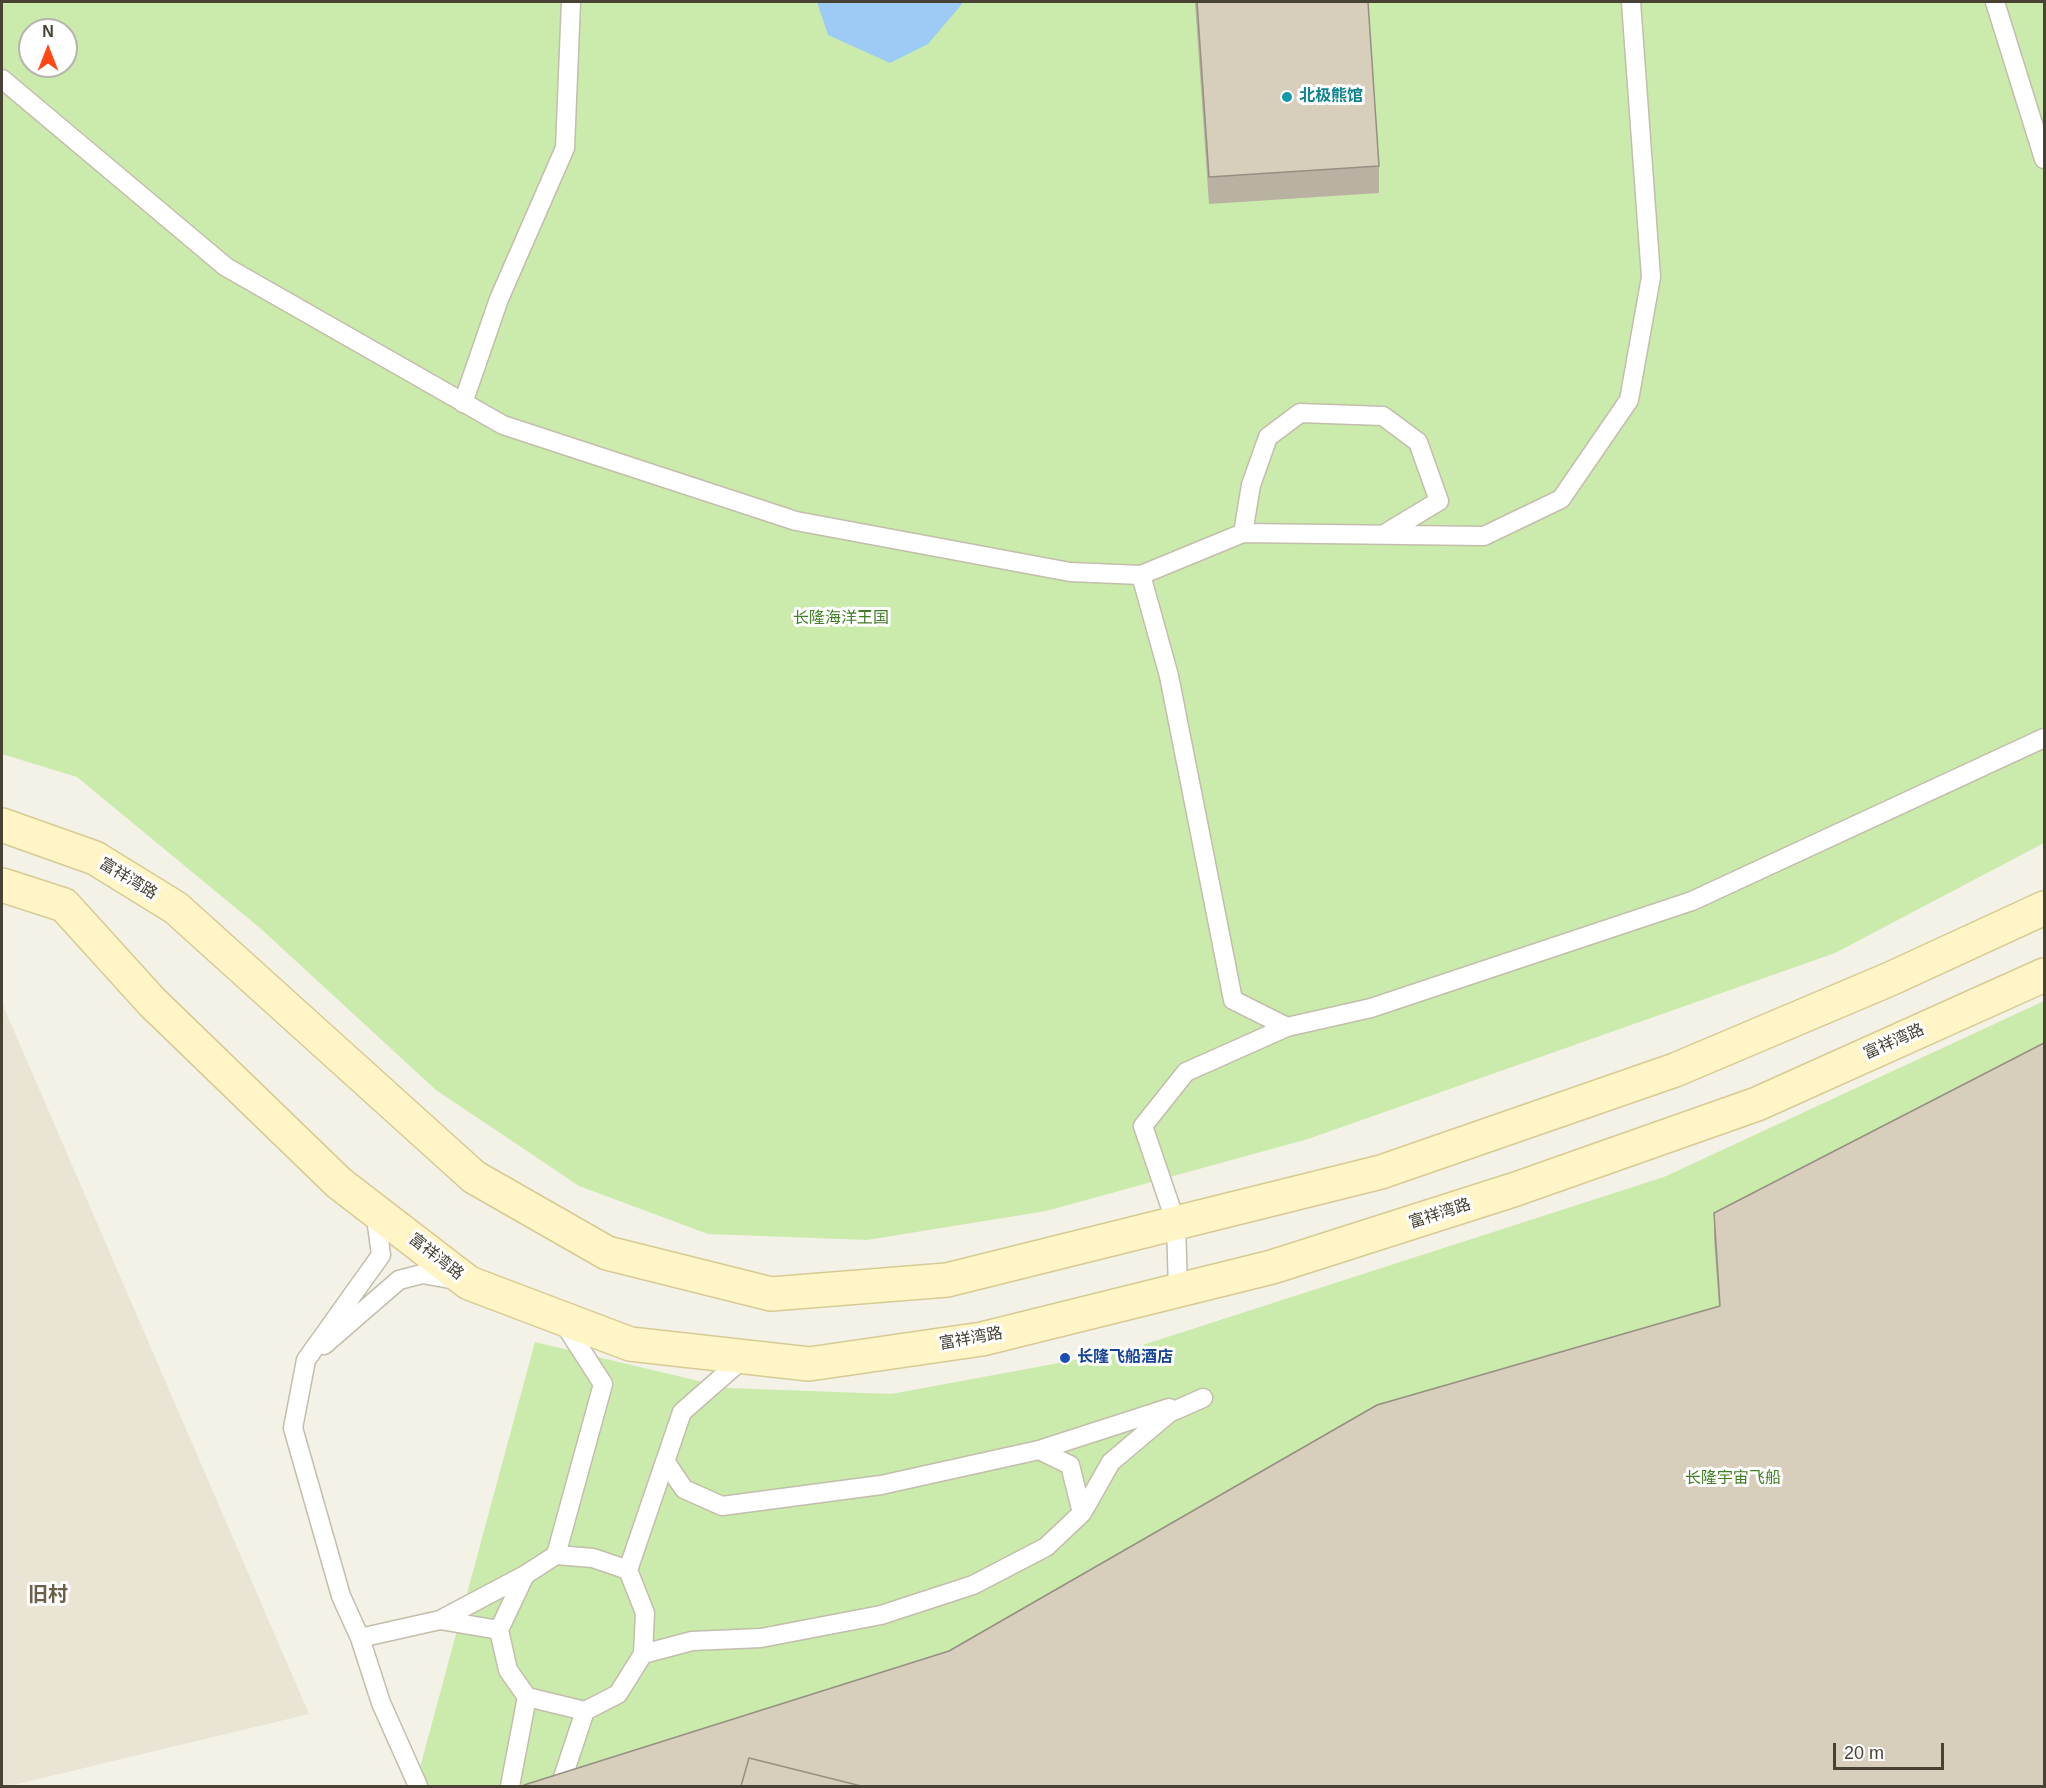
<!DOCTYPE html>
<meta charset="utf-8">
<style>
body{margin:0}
#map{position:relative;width:2046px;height:1788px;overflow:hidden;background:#f4f1e6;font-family:Helvetica,sans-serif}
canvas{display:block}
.frame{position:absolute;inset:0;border:3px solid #484235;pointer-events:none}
.north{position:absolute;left:18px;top:18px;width:60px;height:60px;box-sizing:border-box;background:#fff;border:2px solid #b6b3ae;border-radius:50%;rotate:0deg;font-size:16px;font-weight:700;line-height:24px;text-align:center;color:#484235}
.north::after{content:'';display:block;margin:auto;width:21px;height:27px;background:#ff4813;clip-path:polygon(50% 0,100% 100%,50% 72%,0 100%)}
.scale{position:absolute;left:1833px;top:1743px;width:111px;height:27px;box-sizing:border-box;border:3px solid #484235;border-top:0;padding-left:8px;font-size:18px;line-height:21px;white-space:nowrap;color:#484235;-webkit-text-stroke:4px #fff;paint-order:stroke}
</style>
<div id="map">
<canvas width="2046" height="1788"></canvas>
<div class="frame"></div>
<div class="north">N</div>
<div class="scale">20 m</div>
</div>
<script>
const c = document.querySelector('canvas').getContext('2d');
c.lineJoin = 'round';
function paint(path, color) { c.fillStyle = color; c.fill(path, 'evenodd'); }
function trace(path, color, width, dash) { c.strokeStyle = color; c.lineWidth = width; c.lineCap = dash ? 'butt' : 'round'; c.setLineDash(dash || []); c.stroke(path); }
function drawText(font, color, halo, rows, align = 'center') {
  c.font = font + ' Helvetica,"Noto Sans SC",sans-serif'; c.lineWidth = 6; c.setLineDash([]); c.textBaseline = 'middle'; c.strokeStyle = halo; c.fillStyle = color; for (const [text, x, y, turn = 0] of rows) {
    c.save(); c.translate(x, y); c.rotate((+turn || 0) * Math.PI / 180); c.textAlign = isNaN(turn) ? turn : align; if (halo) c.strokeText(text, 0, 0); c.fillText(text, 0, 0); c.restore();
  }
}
paint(new Path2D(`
 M2,1003L309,1714L9,1786H2Z`), '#e9e4d4');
paint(new Path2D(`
 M2,2H2044V843L1835,953L1308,1139L1046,1211L867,1240L708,1234L579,1186L436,1090L260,928L77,777L2,754ZM30,30H66V66H30Z
 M2044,1001V1786H415L535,1342L728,1388L891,1394L1124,1351L1664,1177Z`), '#caebac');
paint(new Path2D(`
 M817,2H962V4L928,44L890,63L828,35Z`), '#9ecbf5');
const lane = new Path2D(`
 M1995,2L2044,159
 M2,79L226,267L503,425L796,521L1070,572L1141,575L1169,676L1233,1000L1287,1027L1371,1008L1692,901L2044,738
 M463,403L499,299L565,148L571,2
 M1386,533L1439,501L1418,442L1383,416L1300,413L1268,437L1251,485L1243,533L1484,536L1561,499L1629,400L1651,277L1631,2
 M1141,575L1243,533
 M375,1210L381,1255L306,1360L293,1428L341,1596L360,1638L381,1703L418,1786
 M1178,1290L1176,1223L1143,1126L1186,1072L1287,1027
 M324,1345L399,1280L422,1274L456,1280
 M1039,1450L1169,1408
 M1082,1513L1111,1462L1169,1413L1203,1398
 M556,1555L593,1558L628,1570L645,1613L643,1654L618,1694L585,1711L527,1697L508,1670L499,1630L525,1575L556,1555L603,1384L563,1322
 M628,1570L682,1412L745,1357
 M440,1620L499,1630
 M360,1638L440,1620L525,1575
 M643,1654L692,1641L761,1638L881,1615L973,1585L1046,1547L1082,1513L1070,1465L1039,1450L881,1485L722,1506L684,1489L665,1461
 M510,1786L527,1697
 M560,1786L585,1711`);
const secondary = new Path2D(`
 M2,825L95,858L176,908L474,1177L607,1253L771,1294L947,1280L1381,1172L1675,1070L1890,979L2044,908
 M2,885L64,905L152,1002L339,1183L469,1283L630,1344L809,1364L982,1339L1272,1267L1516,1189L1757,1104L2044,975`);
trace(lane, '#c3bdab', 21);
trace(secondary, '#d8ca93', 36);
trace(lane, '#fff', 18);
trace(secondary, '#fff5c6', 33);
paint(new Path2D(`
 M1195,2H1368L1379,166V193L1209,204Z
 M1714,1213L2044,1786L949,1651L1719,1306L1714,1240Z`), '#b9b1a1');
const building = new Path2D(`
 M1197,2H1368L1379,166L1209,177Z
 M2044,1043V1786H861L749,1758L741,1786H524V1785L949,1651L1377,1405L1720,1306L1714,1213Z
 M749,1758L861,1786H741Z`);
paint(building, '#d7cebb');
trace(building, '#969083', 1.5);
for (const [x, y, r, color] of [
 [1287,97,6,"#0f9aa8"],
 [1065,1358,6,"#1a4fb4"]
]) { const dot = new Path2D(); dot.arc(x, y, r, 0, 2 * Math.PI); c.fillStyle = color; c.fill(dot); trace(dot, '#fff', 2); }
drawText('bold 16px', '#0d838f', '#fff', [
 ["北极熊馆",1299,97]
], 'left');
drawText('16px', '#3f7e24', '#fff', [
 ["长隆海洋王国",841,619],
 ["长隆宇宙飞船",1733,1479]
]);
drawText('16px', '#484235', '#fff', [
 ["富祥湾路",128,879,31],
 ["富祥湾路",1894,1042,-24],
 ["富祥湾路",1440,1214,-18],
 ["富祥湾路",436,1257,38],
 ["富祥湾路",971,1339,-10]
]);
drawText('bold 16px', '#164399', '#fff', [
 ["长隆飞船酒店",1077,1358]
], 'left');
drawText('bold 20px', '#6b614b', '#fff', [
 ["旧村",48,1595]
]);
</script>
